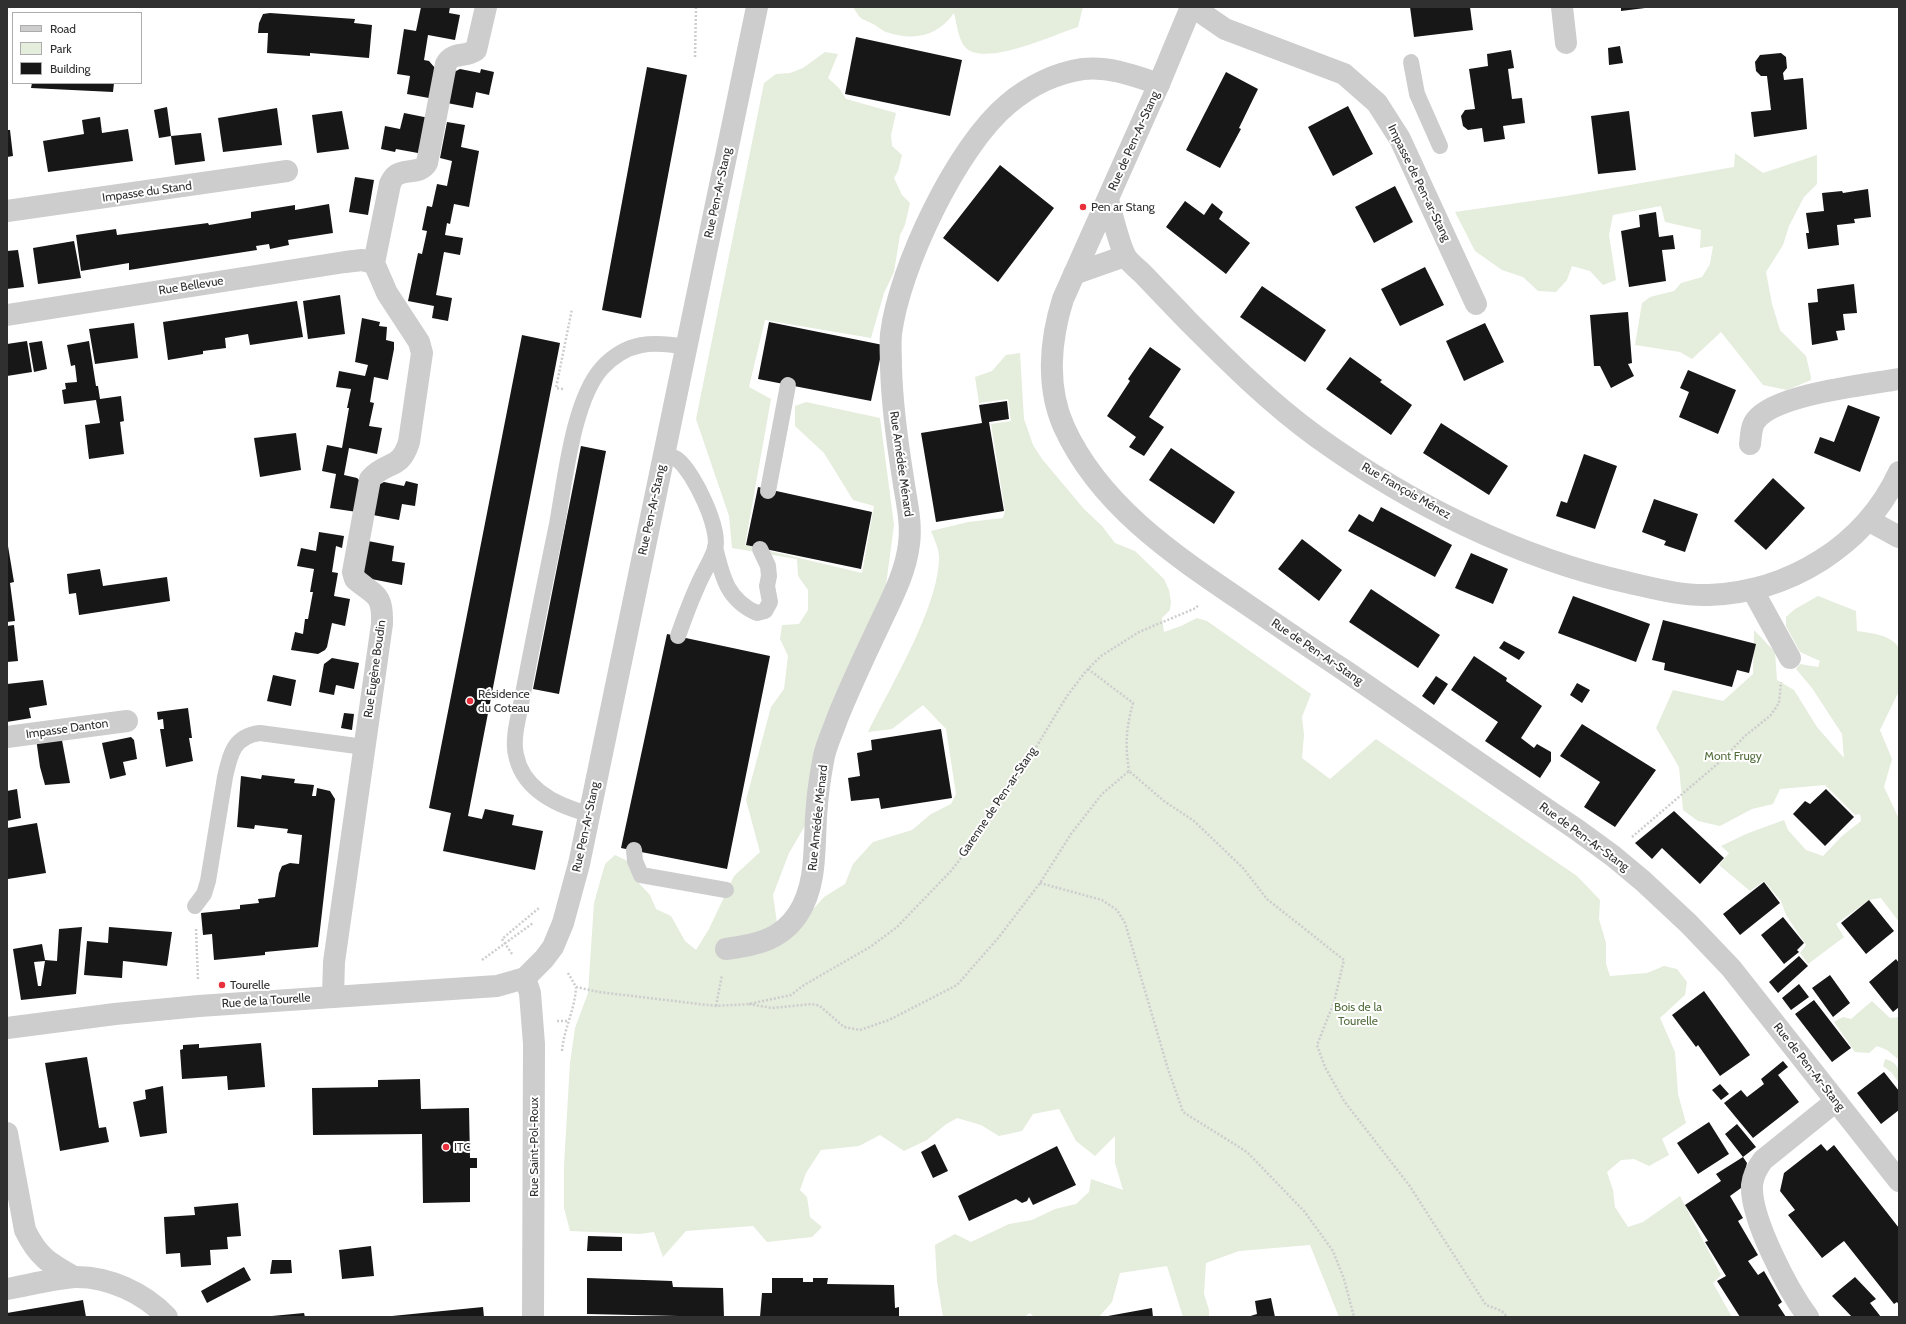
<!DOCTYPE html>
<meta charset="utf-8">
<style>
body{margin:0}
#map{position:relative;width:1906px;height:1324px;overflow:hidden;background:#fff;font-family:Cabin,sans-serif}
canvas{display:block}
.frame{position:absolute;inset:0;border:8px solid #303030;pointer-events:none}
.legend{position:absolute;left:12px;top:12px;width:130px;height:72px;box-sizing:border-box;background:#fff;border:1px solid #acacac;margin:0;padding:5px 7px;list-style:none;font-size:12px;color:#303030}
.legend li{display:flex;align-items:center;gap:8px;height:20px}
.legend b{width:20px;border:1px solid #acacac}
</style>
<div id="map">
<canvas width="1906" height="1324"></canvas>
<div class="frame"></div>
<ul class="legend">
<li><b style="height:5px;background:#cdcdcd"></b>Road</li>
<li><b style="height:11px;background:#e5eddd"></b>Park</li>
<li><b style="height:11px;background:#171717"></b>Building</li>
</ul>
</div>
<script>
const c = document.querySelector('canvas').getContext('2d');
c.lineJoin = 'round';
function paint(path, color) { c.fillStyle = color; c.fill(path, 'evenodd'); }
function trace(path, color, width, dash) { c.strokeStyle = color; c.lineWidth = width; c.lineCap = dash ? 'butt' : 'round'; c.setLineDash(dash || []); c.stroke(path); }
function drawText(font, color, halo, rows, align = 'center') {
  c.font = font + ' Cabin,sans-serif'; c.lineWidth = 4; c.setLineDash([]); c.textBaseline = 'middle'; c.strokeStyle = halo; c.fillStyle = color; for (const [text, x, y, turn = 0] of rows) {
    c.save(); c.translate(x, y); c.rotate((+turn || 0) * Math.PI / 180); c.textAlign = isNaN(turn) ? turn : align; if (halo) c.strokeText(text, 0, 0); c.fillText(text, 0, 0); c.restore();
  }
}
paint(new Path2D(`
 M853,7H1083L1078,27C1055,34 986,67 966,48C958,40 957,24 954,13C937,37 914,41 886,32C881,30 877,26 873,24C859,17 862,21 853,7Z
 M825,52L838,54L828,78L839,88L846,99L896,113L891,135L892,146L902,155L898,171L894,178L902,195L910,203L905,225L900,235L894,272L884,293L871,338L765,320L749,387L771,399L745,545L862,573L874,506L853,500L824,453L795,426V406L806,402L880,418L894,525L886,585L809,819L789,853L773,895L777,923H801L824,897L845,884L853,864L873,842L912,830L931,814L951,804L956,794L946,729L923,705L892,729L868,732C890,687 939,607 939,557C939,549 934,539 931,531L968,522L1003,518L1005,511L991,424L1011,421L1008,399L979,403L975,377L992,371L1006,355L1020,353L1024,419L1033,445L1042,459L1084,509L1102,526L1115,543L1135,551L1164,579L1169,590L1171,602L1170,610L1162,618L1164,632L1181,626L1197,618L1207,621L1311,694L1302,717L1304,735L1302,758L1330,779L1376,739L1577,876L1600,900L1599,919L1606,943V964L1610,976L1647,973L1664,966L1677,969L1687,982L1685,995L1660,1018L1675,1052L1678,1094L1686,1123L1662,1139L1669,1155L1649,1166L1634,1159L1621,1160L1607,1172L1613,1190L1615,1207L1628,1227L1643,1222L1680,1196L1721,1275L1713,1283L1732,1317H1339L1310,1245L1239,1251L1206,1263L1204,1294L1209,1310V1317H1183L1167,1266L1120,1273L1112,1302L1099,1317H1034L1030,1313L1024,1317H943L937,1281L935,1245L955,1234L971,1242L1009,1224L1032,1220L1055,1209L1076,1204L1089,1192L1091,1179L1123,1190L1115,1163V1136L1095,1156L1076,1141L1059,1109L1033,1114L1022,1131L999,1136L981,1125L957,1118L945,1125L927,1140L904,1151L880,1135L859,1146L821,1150L806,1173L800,1190L807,1197L810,1217L822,1227L812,1237L767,1242L753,1226L686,1231L663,1257L654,1232L640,1234L570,1231L564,1208V1165L570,1063L575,1028L588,993L594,903L605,864L615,855L632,863L636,880L650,895L656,909L671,916L685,941L696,950L709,929L734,876L760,852L746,800L771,707L784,689L788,656L780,639L782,625L799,624L808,610V590L798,576L797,559L732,548L729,516L696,419L764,83L776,74L790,73L803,68Z
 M1735,153L1763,173L1817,155V184L1804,197L1789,226L1783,245L1766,272L1772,304L1780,330L1806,356L1811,377V380L1787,390L1763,385L1721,332L1692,359L1680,352L1635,345L1642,303L1650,297L1674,291L1681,283L1702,277L1710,264L1713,246L1700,248L1701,230L1665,222L1661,206L1613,215L1609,235L1616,280L1603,285L1590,271L1572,266L1567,280L1556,292L1538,291L1523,277L1502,270L1475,251L1455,212L1566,196L1734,167Z
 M1818,596L1856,611L1857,631C1871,633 1892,635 1899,648V691L1880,730L1892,759L1884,787L1899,819V922L1881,898L1869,900L1836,924L1844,937L1808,964L1800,953L1806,945L1786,915L1781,901L1764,881L1750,891L1719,865L1729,853L1721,846L1746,834L1784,820L1788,830L1806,850L1823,856L1842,836L1861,821L1860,814L1855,815L1825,785L1780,789L1773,804L1752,809L1720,826L1698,821L1683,810L1679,767L1656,728L1673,690L1723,701L1753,674L1754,630L1775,652L1777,680L1794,690L1817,727L1844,758L1842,734L1812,688L1796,669L1800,664L1818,667L1820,661L1800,652L1786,626V617L1795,609Z
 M1872,1001L1890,1018L1899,1017V1060L1887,1050L1877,1046L1869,1053L1855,1052L1834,1022L1843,1017L1851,1019Z
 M1885,1059C1899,1063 1899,1069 1899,1083L1892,1073L1883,1066Z`), '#e5eddd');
paint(new Path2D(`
 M421,7H450L449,13L460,15L455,40L428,35L424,60L429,61L435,68L429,98L407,94L410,76L397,74L404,29L416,31Z
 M1410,7H1470L1473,30L1414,37Z
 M1621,7H1645V8L1621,11Z
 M270,13L355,19L354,23L372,25L369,58L310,53V56L267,53L268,33H258L259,23L263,14Z
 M856,37L962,60L950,116L845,94Z
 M1620,46L1623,63L1609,65L1608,48Z
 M1511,50L1514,68L1508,69L1512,99L1522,98L1525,123L1503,126L1505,139L1484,142L1482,128L1468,130L1463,126L1461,116L1465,110L1475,109L1469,69L1488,66L1487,54Z
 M1781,53L1786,57L1787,68L1783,73L1784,80L1803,78L1807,129L1754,137L1751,112L1771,110L1767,76H1761L1756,71L1755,62L1760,55Z
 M647,67L687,75L641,318L602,310Z
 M460,69L480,73L481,69L494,72L489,95L476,92L473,108L447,103L452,73Z
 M1226,72L1258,89L1239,128L1241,129L1220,168L1186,150Z
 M32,83H114L113,92L31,88Z
 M1348,106L1373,154L1333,176L1308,127Z
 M167,107L171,136L159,138L154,110Z
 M277,108L282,145L223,152L218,118Z
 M342,111L349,149L317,153L312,115Z
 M1629,111L1636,170L1598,174L1591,116Z
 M404,113L429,118L418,153L396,149L395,152L381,149L385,126L400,129Z
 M100,117L102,133L128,129L133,161L48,172L43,141L84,134L82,120Z
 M447,122L465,125L461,147L479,151L469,207L454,204L450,224L447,223L445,235L463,238L460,255L444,252L436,295L452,298L448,321L432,318L434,306L408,301L418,253L422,254L427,231L422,230L427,206L432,207L437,184L447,186L452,161L440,158Z
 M7,130H10L13,156L7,157Z
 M201,133L205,161L175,165L171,136Z
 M1000,165L1054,208L998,282L943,238Z
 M355,177L374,180L368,215L349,212Z
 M1395,186L1413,222L1374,243L1355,207Z
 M1868,189L1871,217L1854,219L1855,223L1837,225L1839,245L1808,249L1806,233H1809L1806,213L1824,211L1822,193L1842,191L1843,193Z
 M1185,201L1204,215L1212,203L1223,212L1219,219L1250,243L1226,274L1166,227Z
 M329,204L333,233L288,240L289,245L270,249L269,244L256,246L257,250L129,270V263L81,271L76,235L116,229L117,235L208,223L209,225L251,218V212L295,205V210Z
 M1656,212L1659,237L1673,235L1675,249L1662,250L1666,281L1629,287L1621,231L1640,227L1639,215Z
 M74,241L81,278L38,284L33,248Z
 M18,250L24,287L7,289V251Z
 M1425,267L1444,305L1400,326L1381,289Z
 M1854,284L1857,313L1843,314L1845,330L1836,331L1838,340L1812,345L1808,303L1818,302L1817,289Z
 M1262,286L1326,330L1305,362L1240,317Z
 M340,295L345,334L308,339L303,301Z
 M297,301L303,337L250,345L248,334L225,338L226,348L203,351V354L168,360L163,322Z
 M1628,312L1632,363L1628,364L1634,376L1611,388L1600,366H1594L1590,315Z
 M362,318L380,322L379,326L387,327L386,340L394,342V349L388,380L374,377L370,402L374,403L369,426L382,428L377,454L349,448L344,475L357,478L363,484L357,512L330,508L336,474L322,471L327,445L342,448L349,408H347L351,389L336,387L339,371L365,376L368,365L355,362Z
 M769,322L883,345L871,401L758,379Z
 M134,323L138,358L95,364L89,329Z
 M1485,323L1504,362L1464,381L1446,341Z
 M522,335L560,343L468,816L482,819L485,809L514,815L512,825L543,831L535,870L443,851L451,813L429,808Z
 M27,341L32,372L7,376V344Z
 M42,341L47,369L34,372L29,343Z
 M89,341L96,386H98L100,399L121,396L124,421L120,422L124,454L89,459L85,425L100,423L96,400L64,404L62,390L66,389L65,383L77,382L75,365L71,366L67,345Z
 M1150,347L1181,369L1149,417L1164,427L1144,456L1129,447L1136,437L1107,416L1130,381L1128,379Z
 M1350,357L1382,380L1380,382L1412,405L1391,435L1326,389Z
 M1688,370L1736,390L1718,434L1679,417L1689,392L1680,388Z
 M1007,401L1009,419L989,422L1004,511L936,522L921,433L982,423L979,405Z
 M1848,405L1880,417L1860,472L1814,453L1820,437L1834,442Z
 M1441,423L1508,466L1489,495L1423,453Z
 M296,433L301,470L260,477L254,438Z
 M581,446L606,451L559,694L533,689Z
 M1171,448L1235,492L1214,524L1149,480Z
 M1584,454L1617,466L1595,529L1556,516L1561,501L1567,503Z
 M1773,478L1805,508L1766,550L1734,521Z
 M406,481L418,484L415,506L402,504L399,520L373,515L378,485L384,482L404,486Z
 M758,487L872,512L861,569L746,545Z
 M1654,499L1698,514L1685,552L1664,545L1666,541L1642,532Z
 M1381,507L1452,545L1435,577L1348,531L1359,514L1373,522Z
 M319,532L344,536L342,548L336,546L332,572L338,573L334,596L350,599L345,626L332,623L327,647L325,650L318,654L291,650L295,632L303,634L305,619H308L313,592H310L314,569L297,566L301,548L316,551Z
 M1302,539L1342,570L1319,601L1278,569Z
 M7,540L14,582L10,583L15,621L7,622Z
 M368,541L394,546L392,561L405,563L402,585L361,577Z
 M1471,553L1508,569L1493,604L1455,588Z
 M100,569L103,586L167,577L170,601L79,615L76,593L69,594L67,574Z
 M1371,589L1440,635L1418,668L1349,622Z
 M1573,596L1650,624L1636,662L1558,633Z
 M1663,620L1756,644L1749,673L1737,670L1732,687L1664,670L1665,663L1652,660Z
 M14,625L18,661L7,662V626Z
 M667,634L770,656L727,869L621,848Z
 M1504,641L1525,652L1519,660L1499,648Z
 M1474,656L1507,678L1506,681L1542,706L1521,738L1534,748L1537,744L1551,752V761L1540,778L1485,741L1498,722L1451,690Z
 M332,658L359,663L354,689L336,685L334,695L319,692L324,664Z
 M273,675L296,680L291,706L267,701Z
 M1436,676L1448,684L1434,705L1422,696Z
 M43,680L47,705L29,708L31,718L7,722V684Z
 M1577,683L1590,690L1582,703L1570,695Z
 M188,708L192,738H189L193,761L166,767L160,729H164L163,719L158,720L157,712Z
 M344,713L354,714L352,730L341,728Z
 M1582,724L1656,770L1615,827L1584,807L1600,782L1560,756Z
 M941,729L952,798L881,809L879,798L851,801L848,778L860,776L857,753L872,750L871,740Z
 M61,735L70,783L45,785L40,767L36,738Z
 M131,737L134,740L137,759L123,762L126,775L110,779L102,743Z
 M262,775L295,779L294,783L314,785L312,796H316L317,788L330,791L335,799L318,947L265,952V955L214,960L212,934L203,935L201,913L240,909V905L259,903L258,899L275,897L279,873L282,866L290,863L299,864L302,835L287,833L288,829L255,825L254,829L237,827L241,776L261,779Z
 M17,789L21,818L7,821V791Z
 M1826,789L1854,817L1825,846L1793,814L1805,801L1810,804Z
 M1674,811L1724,858L1700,884L1662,848L1652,859L1635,843Z
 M37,823L46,873L8,879L7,828Z
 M1764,882L1780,903L1740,935L1723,914Z
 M1869,900L1894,931L1866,954L1841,923Z
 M1783,917L1804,943L1797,950L1799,952L1784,964L1761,935Z
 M82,927L76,994L21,1000L13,949L42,944L45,960L57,961L59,929ZM45,961L41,986H38L34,962Z
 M109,927L172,932L167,966L123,961L122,978L84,975L87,941L108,943Z
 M1799,956L1808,966L1778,993L1769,982Z
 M1896,959L1899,963V1007L1893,1012L1869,982Z
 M1830,975L1850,1003L1833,1017L1812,988Z
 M1799,984L1809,997L1791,1010L1782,998Z
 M1704,991L1750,1055L1720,1076L1698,1045L1696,1047L1672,1015Z
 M1814,1000L1851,1048L1832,1062L1795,1014Z
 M261,1043L265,1087L228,1090L227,1076L182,1079L180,1050L183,1049V1045L199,1044V1048Z
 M87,1057L99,1128L106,1127L109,1142L60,1151L45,1063Z
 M1783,1061L1788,1067L1778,1075L1799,1102L1753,1138L1724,1103L1741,1090L1747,1097L1764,1084L1761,1079Z
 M1884,1072L1899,1091V1110L1881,1124L1857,1093Z
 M420,1079L421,1109L469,1108L470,1158H477V1168H470V1202L423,1203L422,1134L313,1135L312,1088L378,1087V1080Z
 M1720,1084L1729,1094L1721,1100L1712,1090Z
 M163,1086L167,1133L140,1137L133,1102L146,1099L145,1090Z
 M1709,1122L1729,1154L1698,1174L1677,1143Z
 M1737,1124L1756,1147L1743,1157L1725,1134Z
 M935,1144L948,1171L933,1178L921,1152Z
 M1821,1144L1827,1151L1834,1145L1899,1228V1305L1897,1302L1894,1304L1844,1241L1822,1258L1788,1215L1795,1210L1780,1191L1784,1173Z
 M1057,1146L1076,1185L1033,1205L1029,1197L1027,1201L1022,1203L1016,1199L969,1221L958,1196Z
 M1743,1157L1747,1163L1741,1188L1730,1196L1743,1218L1738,1221L1758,1255L1748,1261L1758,1275L1764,1271L1782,1302L1778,1305L1786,1317H1740L1717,1281L1726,1276L1705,1242L1708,1241L1685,1205L1721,1181L1716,1174Z
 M238,1203L241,1236L227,1237L228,1249L210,1250L211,1265L181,1267L180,1253L166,1254L164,1217L195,1215L194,1207Z
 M588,1236L622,1237V1251H587Z
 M371,1246L374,1276L342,1279L339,1250Z
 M272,1260H291L292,1273L270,1274Z
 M244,1267L251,1280L207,1303L201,1291Z
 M1855,1277L1876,1299L1870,1303L1881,1317H1852L1832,1296Z
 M587,1278L672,1281L673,1287L723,1288L724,1317L587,1314Z
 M772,1278H803V1282H813V1278H828L827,1284L894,1285L895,1308L899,1307V1317H760L762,1293H772Z
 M1271,1298L1275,1317H1247L1257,1314L1255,1301Z
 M83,1300L86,1317H7V1313Z
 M483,1307L484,1317H392V1316Z
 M1152,1308L1153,1317H1108V1316Z
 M304,1313L305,1317H272V1316Z`), '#171717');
trace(new Path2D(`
 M695,57L696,7
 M563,389L556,388L572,309
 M1088,669L1133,703C1126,729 1125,744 1129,771
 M1632,837L1722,760L1745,736L1770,716L1779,703L1781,682
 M1040,883L1102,900L1117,910L1125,923L1168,1069L1183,1112L1247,1152L1304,1211L1333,1251L1344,1279L1354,1317
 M196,929L198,980
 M512,954L502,939L539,908
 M482,960L533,923
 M568,973L576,987L599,992L716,1006L749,1004L791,995L804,985L870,947L897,927L950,872L978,837L1015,782L1067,696L1086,671L1101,656L1139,632L1196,608L1199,604
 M749,1004L772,1008L812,1004L820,1006L844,1027L860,1030L889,1020L957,985L999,937L1040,883L1071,834L1102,794L1129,771L1164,801L1194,821L1243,868L1267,899L1344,960L1334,1002L1317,1045L1325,1067L1344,1101L1409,1185L1486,1305L1502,1311L1507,1317
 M716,1006L722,975
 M557,1021H568
 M562,1051C564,1028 575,1010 576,987`), '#cdcdcd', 2.5, [2, 2]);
trace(new Path2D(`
 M1411,62L1417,94L1440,146
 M664,455C669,456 675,457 678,460C694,473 721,529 715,549C711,561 703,573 698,585C690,602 684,619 678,636
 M768,491L788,385
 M715,547C722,576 727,600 757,613L765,611L770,602L767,586L769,576L768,566L760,549
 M589,814C558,806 523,790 516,755C512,738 519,716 522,699C533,641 545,582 557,524C565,481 573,400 602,368C627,341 653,341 686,347
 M634,850L635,861L641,875L726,890
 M195,906L204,894L208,881L225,777C230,754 234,736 260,733L364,747`), '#cdcdcd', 16);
trace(new Path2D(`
 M1193,7L1225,29L1344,74L1377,103L1400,139L1476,304
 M1562,7L1566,43
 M1108,200C1112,214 1119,245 1126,257C1130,263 1138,269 1143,274C1158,290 1173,305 1188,321C1229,362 1270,403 1317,437C1410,504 1518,558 1630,583C1656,589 1683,596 1709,595C1789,592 1865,546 1899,472
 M7,211L287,171
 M1074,274L1125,256
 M7,315L345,262L362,260L374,263
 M1750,444C1751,436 1751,426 1756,420C1776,394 1866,385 1899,379
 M1868,520L1899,537
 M1752,589L1790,658
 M7,737L127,721
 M726,949C756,945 781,940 798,914C819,882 813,841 817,805C818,789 821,772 824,756C827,743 833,731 837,719C851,684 867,651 883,617C894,594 906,570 909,544C912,522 906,500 903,478C897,441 892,404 891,367C891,356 890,345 891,334C899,268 957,146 1008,104C1029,86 1056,73 1083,69C1110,66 1135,76 1159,84
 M525,978L530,993L534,1044L533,1317
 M333,996L334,962L382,624C383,593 375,596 355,579L353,572L370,479C387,460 400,471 409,442L422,353L419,342L387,293L374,263L390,184C391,182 393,177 395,176C405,168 420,175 427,163L446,64C453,51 465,58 476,50L486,7
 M7,1133L25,1230C38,1257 49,1263 74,1277
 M7,1289C29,1285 52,1279 74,1277C108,1276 144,1293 167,1317
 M1808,1317C1788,1290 1750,1218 1752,1185C1753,1175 1757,1168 1763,1160L1836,1101`), '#cdcdcd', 22);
trace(new Path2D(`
 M1191,7L1159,84L1063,299C1050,340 1046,387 1064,427C1099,504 1171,553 1239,599C1274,623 1309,647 1344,670C1422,723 1498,777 1576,829L1613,856L1643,881L1689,924L1731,968L1899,1181
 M7,1028L115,1014L199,1006L497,986L525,978L544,959L553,947L563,923L579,864L757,7`), '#cdcdcd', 22);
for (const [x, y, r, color] of [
 [1083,207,4,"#e92f3b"],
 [470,701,4,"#e92f3b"],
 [222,985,4,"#e92f3b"],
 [446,1147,4,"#e92f3b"]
]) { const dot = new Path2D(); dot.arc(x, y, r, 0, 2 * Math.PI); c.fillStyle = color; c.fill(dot); trace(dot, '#fff', 1.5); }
drawText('12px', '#303030', '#fff', [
 ["Rue de Pen-Ar-Stang",1134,141,-66],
 ["Impasse de Pen-ar-Stang",1419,183,64],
 ["Impasse du Stand",147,192,-8],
 ["Rue Pen-Ar-Stang",718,193,-78],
 ["Rue Bellevue",191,286,-9],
 ["Rue Amédée Ménard",901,464,82],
 ["Rue François Ménez",1406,491,30],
 ["Rue Pen-Ar-Stang",652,510,-78],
 ["Rue de Pen-Ar-Stang",1317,652,34],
 ["Rue Eugène Boudin",375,669,-82],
 ["Impasse Danton",67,729,-8],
 ["Garenne de Pen-ar-Stang",998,802,-56],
 ["Rue Amédée Ménard",818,818,-84],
 ["Rue Pen-Ar-Stang",586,827,-78],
 ["Rue de Pen-Ar-Stang",1584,837,36],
 ["Rue de la Tourelle",266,1001,-4],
 ["Rue de Pen-Ar-Stang",1809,1067,52],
 ["Rue Saint-Pol-Roux",534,1147,-90]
]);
drawText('12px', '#303030', '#fff', [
 ["Pen ar Stang",1091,207],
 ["Résidence",478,694],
 ["du Coteau",478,708],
 ["Tourelle",230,985],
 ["ITC",454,1147]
], 'left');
drawText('12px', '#526d3c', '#fff', [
 ["Mont Frugy",1733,756],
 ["Bois de la",1358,1007],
 ["Tourelle",1358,1021]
]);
</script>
